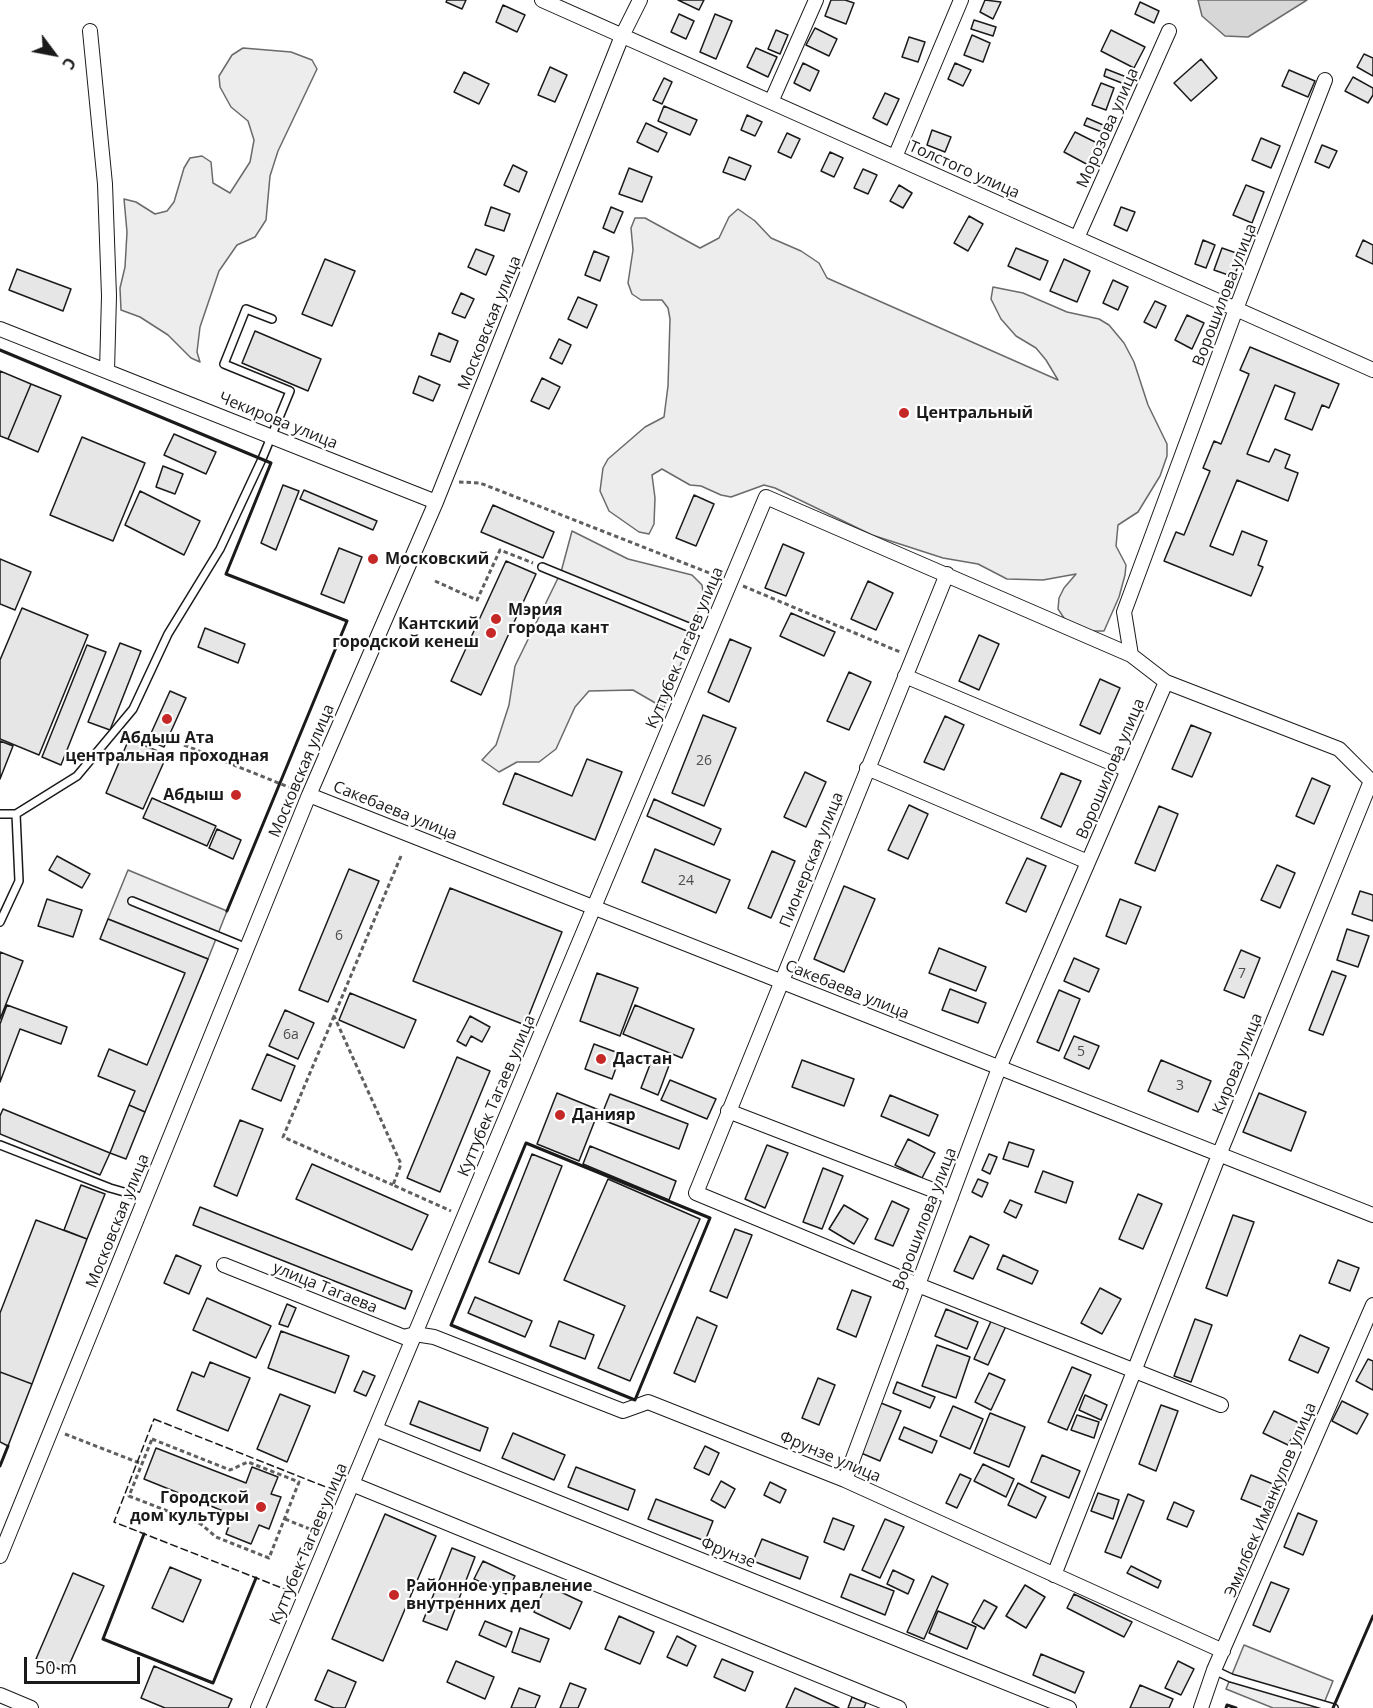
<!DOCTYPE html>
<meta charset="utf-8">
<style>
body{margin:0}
#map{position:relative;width:1373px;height:1708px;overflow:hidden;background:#fff;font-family:"Open Sans",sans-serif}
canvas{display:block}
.north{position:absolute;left:24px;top:24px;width:60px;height:60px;-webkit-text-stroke:4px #fff;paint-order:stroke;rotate:122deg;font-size:16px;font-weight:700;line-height:24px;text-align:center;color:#1a1a1a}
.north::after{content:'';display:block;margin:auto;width:21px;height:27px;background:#1a1a1a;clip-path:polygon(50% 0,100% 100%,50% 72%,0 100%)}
.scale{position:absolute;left:24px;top:1657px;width:116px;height:27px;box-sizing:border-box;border:3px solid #1a1a1a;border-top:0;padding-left:8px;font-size:18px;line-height:21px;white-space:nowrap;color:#1a1a1a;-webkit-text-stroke:4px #fff;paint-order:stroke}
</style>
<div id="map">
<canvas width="1373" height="1708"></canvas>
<div class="north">С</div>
<div class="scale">50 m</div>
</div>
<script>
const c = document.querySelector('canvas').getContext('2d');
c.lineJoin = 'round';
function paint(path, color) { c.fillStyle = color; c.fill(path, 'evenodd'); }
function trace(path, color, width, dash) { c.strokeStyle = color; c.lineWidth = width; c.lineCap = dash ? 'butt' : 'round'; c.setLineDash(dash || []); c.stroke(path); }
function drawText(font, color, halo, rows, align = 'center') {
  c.font = font + ' "Open Sans",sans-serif'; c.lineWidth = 4.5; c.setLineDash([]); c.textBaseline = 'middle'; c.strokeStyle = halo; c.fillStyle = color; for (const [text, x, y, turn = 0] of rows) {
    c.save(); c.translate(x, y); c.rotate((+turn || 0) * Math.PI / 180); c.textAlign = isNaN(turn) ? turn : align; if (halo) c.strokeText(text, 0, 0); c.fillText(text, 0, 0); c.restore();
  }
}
const built = new Path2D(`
 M243,48L291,52L312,60L317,69L278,151L270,176L266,220L255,237L237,245L219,271L200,327L197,352L200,362L191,358L168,335L140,317L121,310L120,288L125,267L127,232L124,199L136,202L155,214L167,211L174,202L184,168L190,158L202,156L211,162L213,183L230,193L250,162L254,140L248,121L231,107L220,87L219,76L232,55Z
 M738,209L755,221L771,238L801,251L819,263L827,278L1058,380L1046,360L1036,348L1016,336L1001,319L991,299L993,287L1023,293L1067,312L1099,319L1109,325L1124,343L1134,362L1148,405L1167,444V456L1160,476L1138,512L1118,525L1116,546L1126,565L1125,575L1119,597L1104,631H1083L1064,618L1058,609L1059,598L1064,588L1076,574L1043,580L1007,579L978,564L943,558L872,535L775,488L764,485L731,497L721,495L701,486L690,485L662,469L652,475L655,498L654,524L649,534L639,532L609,511L600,491L603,468L608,459L645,427L664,417L668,386L670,319L668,308L662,300H641L632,294L628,283L633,250L631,228L635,218H645L700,248L719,238L729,217Z
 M572,531L628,559L692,575L702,585L704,599L694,620L682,661L664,708L633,690L589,691L575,707L556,749L539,762H517L499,772L482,760L496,745L509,705L515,666L561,572Z
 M128,870L227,911L208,959L108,919Z
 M1244,1645L1333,1681L1322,1708H1273L1226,1689Z`);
paint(built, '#ededed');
trace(built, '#6a6a6a', 1.5);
const water = new Path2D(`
 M1198,0H1307L1248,37L1225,36L1202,16Z`);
paint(water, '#d7d7d7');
trace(water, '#6a6a6a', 1.5);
const building = new Path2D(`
 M447,0H466L462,9L446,2Z
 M678,0H704L699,10Z
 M831,0H845L854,3L846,24L825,16Z
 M985,0L1001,2L993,19L980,12Z
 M1140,2L1159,11L1154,23L1135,14Z
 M503,5L525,15L517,32L496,22Z
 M679,14L694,21L686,39L671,32Z
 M715,14L732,21L716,59L700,52Z
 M974,20L996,27L993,36L971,29Z
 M815,28L837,39L829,56L806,45Z
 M776,30L788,35L780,54L768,49Z
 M1111,30L1145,47L1134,68L1101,51Z
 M972,35L990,43L983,62L964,55Z
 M909,37L925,42L918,62L902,57Z
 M756,48L777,57L768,77L747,67Z
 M1364,54L1373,58V76L1357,67Z
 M1201,59L1217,78L1191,101L1174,83Z
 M803,63L819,71L810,91L794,83Z
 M955,63L971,70L963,86L948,79Z
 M550,67L567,75L555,102L538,95Z
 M1106,69L1129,78L1127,85L1104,76Z
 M1289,70L1315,81L1308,97L1282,86Z
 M464,72L489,84L479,104L454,92Z
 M1353,77L1373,88V95L1368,103L1345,91Z
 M664,78L672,82L662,104L653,100Z
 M1101,83L1114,88L1106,110L1092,105Z
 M885,93L899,99L887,125L873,118Z
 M664,106L697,120L690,135L658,121Z
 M747,115L762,122L755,136L741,130Z
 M1087,118L1110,128L1107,134L1084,125Z
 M646,123L667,133L658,152L637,142Z
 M932,130L951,137L945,152L927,145Z
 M1075,132L1103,146L1092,167L1064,152Z
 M787,133L800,139L791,158L778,152Z
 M1261,138L1280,146L1271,168L1252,160Z
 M1322,145L1337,151L1329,168L1315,162Z
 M830,152L843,158L834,177L821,171Z
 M729,157L751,166L745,180L723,172Z
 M513,165L527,172L519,192L504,185Z
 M629,168L652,177L642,202L619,194Z
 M863,169L877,175L868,194L854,188Z
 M899,185L912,193L903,208L890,201Z
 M1246,185L1264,192L1252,223L1233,215Z
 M491,207L510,214L504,231L485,225Z
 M611,207L623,212L614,233L603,228Z
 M1121,207L1135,212L1127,231L1114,225Z
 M969,216L983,224L968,251L954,243Z
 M1203,240L1215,245L1206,268L1195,264Z
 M1363,240L1373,245V264L1356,256Z
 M1016,248L1048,261L1040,280L1008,266Z
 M1222,248L1242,255L1234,277L1214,270Z
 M476,249L494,256L486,275L468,267Z
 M594,251L609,257L600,281L585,275Z
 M325,259L355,271L332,326L302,314Z
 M1064,259L1090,271L1077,302L1050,291Z
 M17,269L71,289L63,311L9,290Z
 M1113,280L1128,287L1118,310L1103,303Z
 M461,293L474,299L465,318L452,313Z
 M578,297L597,305L587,328L568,319Z
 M1155,301L1166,306L1156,328L1144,322Z
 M1187,315L1204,323L1192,349L1175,340Z
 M255,331L321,359L308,391L242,363Z
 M439,333L458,341L450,362L431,355Z
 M559,339L571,345L562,364L550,358Z
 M1250,347L1339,384L1329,408L1322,405L1312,430L1285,419L1295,393L1275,385L1247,454L1269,462L1275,449L1290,455L1285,468L1298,473L1288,501L1237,480L1210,546L1233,555L1242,531L1267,541L1258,565L1263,567L1251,596L1164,561L1176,532L1184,535L1210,471L1203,468L1214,441L1221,444L1249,374L1240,370Z
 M0,371L31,384L8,439L0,436Z
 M419,376L440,385L433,401L413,393Z
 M542,378L560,387L549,409L531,401Z
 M31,384L61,396L38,452L8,439Z
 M174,434L216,452L206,474L164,455Z
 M82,437L145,463L113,541L50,515Z
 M163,466L183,474L175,494L156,487Z
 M283,485L299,491L276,550L261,543Z
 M304,490L377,521L373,530L300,499Z
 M140,491L200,521L184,555L125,525Z
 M694,495L714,504L696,546L676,538Z
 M493,505L554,532L543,558L481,532Z
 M783,544L804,553L786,596L765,588Z
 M339,548L362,557L344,603L321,594Z
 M0,559L31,572L15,610L0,604Z
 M506,561L536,574L481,695L451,681Z
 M868,581L893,593L876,630L851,619Z
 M22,608L88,635L39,755L0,739V660Z
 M791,613L835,632L824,656L780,636Z
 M205,628L245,644L238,663L198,647Z
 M979,635L999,644L979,690L959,681Z
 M730,639L751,648L729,702L708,692Z
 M120,643L141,651L110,730L88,722Z
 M87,645L106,652L61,765L42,757Z
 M849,672L871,682L849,730L827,721Z
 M1100,679L1120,688L1100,734L1080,725Z
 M170,691L186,698L164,747L148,740Z
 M703,715L736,728L704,806L672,793Z
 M945,716L964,725L944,770L924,762Z
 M1191,725L1211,733L1192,777L1172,769Z
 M129,739L167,755L143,809L106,793Z
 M0,741L13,746L0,779Z
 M587,759L622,772L595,840L503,804L515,773L572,796Z
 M805,772L826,782L806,827L784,817Z
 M1061,773L1081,781L1061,827L1041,818Z
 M1312,778L1330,786L1314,824L1296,816Z
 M152,798L216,826L207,846L143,818Z
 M654,799L721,829L714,845L647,816Z
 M909,805L928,814L908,859L888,850Z
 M1159,806L1178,814L1155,871L1135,863Z
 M217,829L241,840L233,859L209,848Z
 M655,849L730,880L716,913L642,882Z
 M772,851L795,861L771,918L748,908Z
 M57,856L90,874L82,888L49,870Z
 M1027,858L1046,866L1026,912L1006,903Z
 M1277,865L1295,873L1280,908L1261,900Z
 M349,869L379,881L328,1002L299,990Z
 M844,886L875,899L844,972L814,959Z
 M450,888L562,932L525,1025L413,981Z
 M1360,891L1373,895V921L1352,914Z
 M47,899L82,910L73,937L38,926Z
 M1120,899L1141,907L1126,944L1106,936Z
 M108,919L208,959L145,1112L129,1105L135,1091L98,1076L109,1049L147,1065L185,973L100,939Z
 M1347,929L1369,936L1358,967L1337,960Z
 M939,948L986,967L976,991L929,973Z
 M1241,950L1260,958L1244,998L1224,990Z
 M0,952L23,961L0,1019Z
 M1074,958L1099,969L1089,992L1064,981Z
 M1332,971L1346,976L1323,1035L1309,1030Z
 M597,973L638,988L620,1036L580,1021Z
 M950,989L986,1003L978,1023L942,1010Z
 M1059,990L1080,999L1059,1051L1037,1042Z
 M350,993L416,1020L404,1048L339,1020Z
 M7,1005L67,1027L61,1044L20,1029L0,1082V1024Z
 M635,1005L694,1029L682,1058L623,1034Z
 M285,1010L314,1023L298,1059L269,1046Z
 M470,1016L490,1027L482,1042L471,1036L466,1046L457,1041Z
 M1074,1036L1099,1046L1089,1069L1064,1058Z
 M594,1044L621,1054L612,1079L585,1069Z
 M267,1054L295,1066L281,1101L252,1089Z
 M654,1054L671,1060L658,1095L641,1088Z
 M457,1057L490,1071L440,1192L407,1178Z
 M802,1060L854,1079L844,1106L792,1087Z
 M1161,1060L1211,1081L1198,1112L1148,1091Z
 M670,1080L716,1099L707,1119L661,1100Z
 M557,1093L599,1110L579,1161L537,1144Z
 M1259,1093L1306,1112L1291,1151L1243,1132Z
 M610,1094L688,1124L679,1149L600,1119Z
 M890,1095L938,1115L929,1136L881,1116Z
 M129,1105L145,1112L126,1159L110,1153Z
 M3,1109L110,1153L100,1175L0,1134V1116Z
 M240,1120L263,1129L237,1196L214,1186Z
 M908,1139L935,1153L922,1178L895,1165Z
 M1009,1142L1034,1150L1028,1167L1003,1159Z
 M767,1145L788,1153L765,1208L745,1199Z
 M590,1146L676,1181L669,1200L583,1164Z
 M532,1154L562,1166L519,1274L489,1262Z
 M989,1154L997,1157L990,1174L982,1170Z
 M312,1164L428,1215L412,1250L296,1199Z
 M823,1168L843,1176L822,1229L803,1222Z
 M1043,1171L1073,1182L1066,1203L1035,1192Z
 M608,1179L700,1219L630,1381L598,1368L625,1306L564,1280Z
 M978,1179L988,1183L982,1197L972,1192Z
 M81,1185L105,1194L87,1239L64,1230Z
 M1138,1194L1162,1204L1143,1249L1119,1239Z
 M1010,1200L1022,1205L1016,1218L1004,1212Z
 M892,1201L909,1209L893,1246L875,1239Z
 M844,1205L868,1219L854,1244L829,1229Z
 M200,1207L412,1291L405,1309L193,1225Z
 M1233,1215L1254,1222L1227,1296L1206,1288Z
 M36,1220L87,1239L32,1384L0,1372V1313Z
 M735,1229L752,1235L727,1298L710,1291Z
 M970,1236L989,1245L973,1279L954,1271Z
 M176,1255L201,1266L189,1294L164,1283Z
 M1003,1255L1038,1271L1032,1284L997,1269Z
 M1338,1260L1359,1268L1350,1291L1329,1283Z
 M1100,1288L1121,1299L1102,1334L1081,1323Z
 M852,1290L871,1297L856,1337L837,1329Z
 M475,1297L532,1321L525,1337L468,1313Z
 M207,1298L271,1326L256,1358L193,1330Z
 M287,1304L296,1308L288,1327L279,1324Z
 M946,1309L978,1322L967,1349L935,1336Z
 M697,1317L717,1326L695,1382L674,1373Z
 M992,1319L1006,1326L988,1365L974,1359Z
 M1195,1319L1212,1325L1191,1382L1174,1376Z
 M559,1321L594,1335L585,1359L550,1346Z
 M281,1331L349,1356L335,1393L268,1368Z
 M1300,1335L1329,1348L1318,1373L1289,1360Z
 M937,1345L970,1357L956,1398L922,1386Z
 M1368,1359L1373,1361V1390L1356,1381Z
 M210,1362L250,1378L228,1431L177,1410L192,1372L204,1377Z
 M1072,1367L1091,1375L1067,1430L1048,1422Z
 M363,1371L375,1376L366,1396L354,1391Z
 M0,1372L32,1384L8,1446L0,1442Z
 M989,1373L1005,1380L991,1410L975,1402Z
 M818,1378L835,1385L819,1425L802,1418Z
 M897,1382L935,1397L930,1408L893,1393Z
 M280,1394L310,1406L287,1462L257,1449Z
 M1085,1395L1107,1405L1101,1420L1079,1410Z
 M419,1401L488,1428L480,1451L410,1424Z
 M1342,1401L1368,1414L1357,1434L1332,1421Z
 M881,1403L901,1411L880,1461L861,1453Z
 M1161,1405L1178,1411L1156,1471L1139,1464Z
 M953,1406L983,1419L970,1449L940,1436Z
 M1274,1411L1299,1423L1288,1445L1263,1433Z
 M990,1413L1025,1427L1009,1467L974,1453Z
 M1077,1415L1099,1422L1094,1438L1071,1430Z
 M904,1427L937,1441L932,1453L899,1439Z
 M513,1433L565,1455L554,1480L502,1458Z
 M705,1446L719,1453L709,1475L694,1468Z
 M156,1448L246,1483L252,1467L278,1477L271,1494L281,1497L269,1529L259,1525L251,1544L226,1534L233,1515L144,1479Z
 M1042,1455L1080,1471L1069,1498L1031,1482Z
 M983,1464L1014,1479L1006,1497L974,1481Z
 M576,1467L635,1490L628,1510L568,1487Z
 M960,1474L971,1479L957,1508L946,1503Z
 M1251,1475L1273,1484L1263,1508L1241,1499Z
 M721,1481L735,1489L725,1508L711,1500Z
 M770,1482L786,1490L780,1503L764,1495Z
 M1018,1483L1046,1497L1036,1518L1008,1505Z
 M1098,1493L1119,1500L1113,1519L1091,1511Z
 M1128,1494L1144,1501L1121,1558L1105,1552Z
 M656,1499L713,1521L705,1541L648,1519Z
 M1174,1502L1194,1511L1187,1527L1167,1519Z
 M1298,1513L1317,1521L1303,1555L1284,1547Z
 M385,1514L436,1536L383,1661L332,1639Z
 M833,1518L854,1526L844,1550L824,1542Z
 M885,1519L904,1527L880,1578L862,1570Z
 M762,1539L808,1557L800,1579L753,1561Z
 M452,1548L475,1557L447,1630L423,1621Z
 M483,1561L515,1576L506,1594L474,1579Z
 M1131,1566L1161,1581L1158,1588L1127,1573Z
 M170,1567L201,1580L183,1622L152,1608Z
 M893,1570L914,1580L908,1594L887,1584Z
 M73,1573L104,1586L66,1672L36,1659Z
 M850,1574L894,1591L885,1615L841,1597Z
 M932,1576L948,1584L924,1639L907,1632Z
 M1271,1582L1289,1589L1270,1632L1253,1625Z
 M546,1585L582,1602L570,1629L534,1612Z
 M1025,1585L1045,1597L1026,1628L1006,1616Z
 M1074,1594L1132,1622L1124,1637L1067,1608Z
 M984,1600L997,1607L984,1629L972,1622Z
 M938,1611L976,1627L967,1649L929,1633Z
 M619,1616L654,1632L640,1664L605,1649Z
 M485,1621L512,1632L506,1647L479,1635Z
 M520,1628L549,1639L540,1662L512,1652Z
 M677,1636L696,1646L687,1666L667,1657Z
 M1041,1654L1084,1672L1075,1693L1033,1675Z
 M722,1659L753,1672L745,1691L714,1677Z
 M456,1661L494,1677L485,1699L447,1682Z
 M1178,1661L1194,1669L1181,1695L1165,1688Z
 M154,1666L232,1699L228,1708H165L141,1698Z
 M328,1670L356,1682L345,1708H334L315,1700Z
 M570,1683L586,1689L578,1708H560Z
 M1140,1685L1173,1699L1169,1708H1130Z
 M519,1688L540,1696L535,1708H511Z
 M795,1688L839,1708H786Z
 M852,1697L866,1703L864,1708H848Z`);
paint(building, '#e6e6e6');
trace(building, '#1a1a1a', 1.5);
const service = new Path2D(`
 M542,567L708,635
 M0,814H16L77,776L133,709L168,634L220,549L262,459L290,391L224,364L246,309L272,319
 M132,901L247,948
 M0,922L19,881L16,814
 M0,1145L110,1188L145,1198
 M1214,1670L1231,1678L1334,1708`);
const minor = new Path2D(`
 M542,0L1373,370
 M90,31L105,184L109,296L107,371
 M771,102L816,0
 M895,157L961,0
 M1077,238L1169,31
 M0,329L436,502
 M947,574L696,1193L918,1285L1221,1405
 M905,676L1128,770
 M867,768L1088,862
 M309,795L1373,1215
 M728,1111L951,1197
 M224,1265L404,1337L415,1334L434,1337L623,1411L648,1402L845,1480L1223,1651
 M375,1429L1069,1708
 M845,1480L999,1068L1166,682L1131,655L1124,612L1236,309L1325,80
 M352,1484L899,1708
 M0,1556L309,795L436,502L622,36L640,0
 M1054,1575L1219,1155L1371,781L1339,749L1166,682
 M0,1695L31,1708
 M258,1708L766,497L1131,655
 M1201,1708L1214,1670L1373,1305`);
trace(service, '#1a1a1a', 10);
trace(minor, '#1a1a1a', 16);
trace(new Path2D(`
 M459,482L480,483L717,576
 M435,581L477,600L500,550L533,563
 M743,586L900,652
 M184,745L296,790
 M401,856L334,1016L401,1164L393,1185L451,1211
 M334,1016L283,1137L393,1185
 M65,1434L142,1464
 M152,1439L230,1470L248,1462L299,1482L269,1558L216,1537L201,1524L129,1496Z
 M285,1519L317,1532`), '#5f5f5f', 3, [4.5, 3]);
trace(service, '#fff', 7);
trace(minor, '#fff', 14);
trace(new Path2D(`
 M154,1419L331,1489L287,1590L114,1522Z`), '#1a1a1a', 1.5, [8, 3]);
trace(new Path2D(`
 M0,350L271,463L226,574L347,621L227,911
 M526,1143L710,1218L635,1400L451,1325Z
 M0,1466L8,1446
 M144,1534L103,1639L213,1683L256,1578
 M1226,1708L1227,1705L1236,1708
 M1333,1708L1373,1616`), '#1a1a1a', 3);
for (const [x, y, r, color] of [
 [904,413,6,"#c62828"],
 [373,559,6,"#c62828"],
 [496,619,6,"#c62828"],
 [491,633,6,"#c62828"],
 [167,719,6,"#c62828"],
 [236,795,6,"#c62828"],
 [601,1059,6,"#c62828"],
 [560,1115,6,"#c62828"],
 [261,1507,6,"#c62828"],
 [394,1595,6,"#c62828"]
]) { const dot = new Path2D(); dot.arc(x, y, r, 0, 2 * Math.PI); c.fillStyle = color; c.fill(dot); trace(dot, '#fff', 2); }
drawText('14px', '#4d4d4d', null, [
 ["26",704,761],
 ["24",686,881],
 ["6",339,936],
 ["7",1242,974],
 ["6а",291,1035],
 ["5",1081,1052],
 ["3",1180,1086]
]);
drawText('16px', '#1a1a1a', '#fff', [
 ["Морозова улица",1108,128,-66],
 ["Толстого улица",964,170,24],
 ["Ворошилова улица",1225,295,-69],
 ["Московская улица",490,323,-68],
 ["Чекирова улица",278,421,22],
 ["Куттубек Тагаев улица",685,648,-67],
 ["Ворошилова улица",1111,769,-67],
 ["Московская улица",302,771,-67],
 ["Сакебаева улица",395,811,22],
 ["Пионерская улица",812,860,-68],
 ["Сакебаева улица",847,990,22],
 ["Кирова улица",1238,1064,-68],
 ["Куттубек Тагаев улица",497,1096,-67],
 ["Ворошилова улица",925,1219,-69],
 ["Московская улица",118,1221,-68],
 ["улица Тагаева",325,1288,22],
 ["Фрунзе улица",830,1457,23],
 ["Эмилбек Иманкулов улица",1271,1500,-67],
 ["Куттубек Тагаев улица",309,1544,-67],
 ["Фрунзе",728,1553,22]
]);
drawText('bold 16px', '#1a1a1a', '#fff', [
 ["Центральный",916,413],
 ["Московский",385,559],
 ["Мэрия",508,610],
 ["города кант",508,628],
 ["Кантский",479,624,"right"],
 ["городской кенеш",479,642,"right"],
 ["Абдыш Ата",167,738,"center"],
 ["центральная проходная",167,756,"center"],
 ["Абдыш",224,795,"right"],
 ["Дастан",613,1059],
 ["Данияр",572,1115],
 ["Городской",249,1498,"right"],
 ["дом культуры",249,1516,"right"],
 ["Районное управление",406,1586],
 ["внутренних дел",406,1604]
], 'left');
</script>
